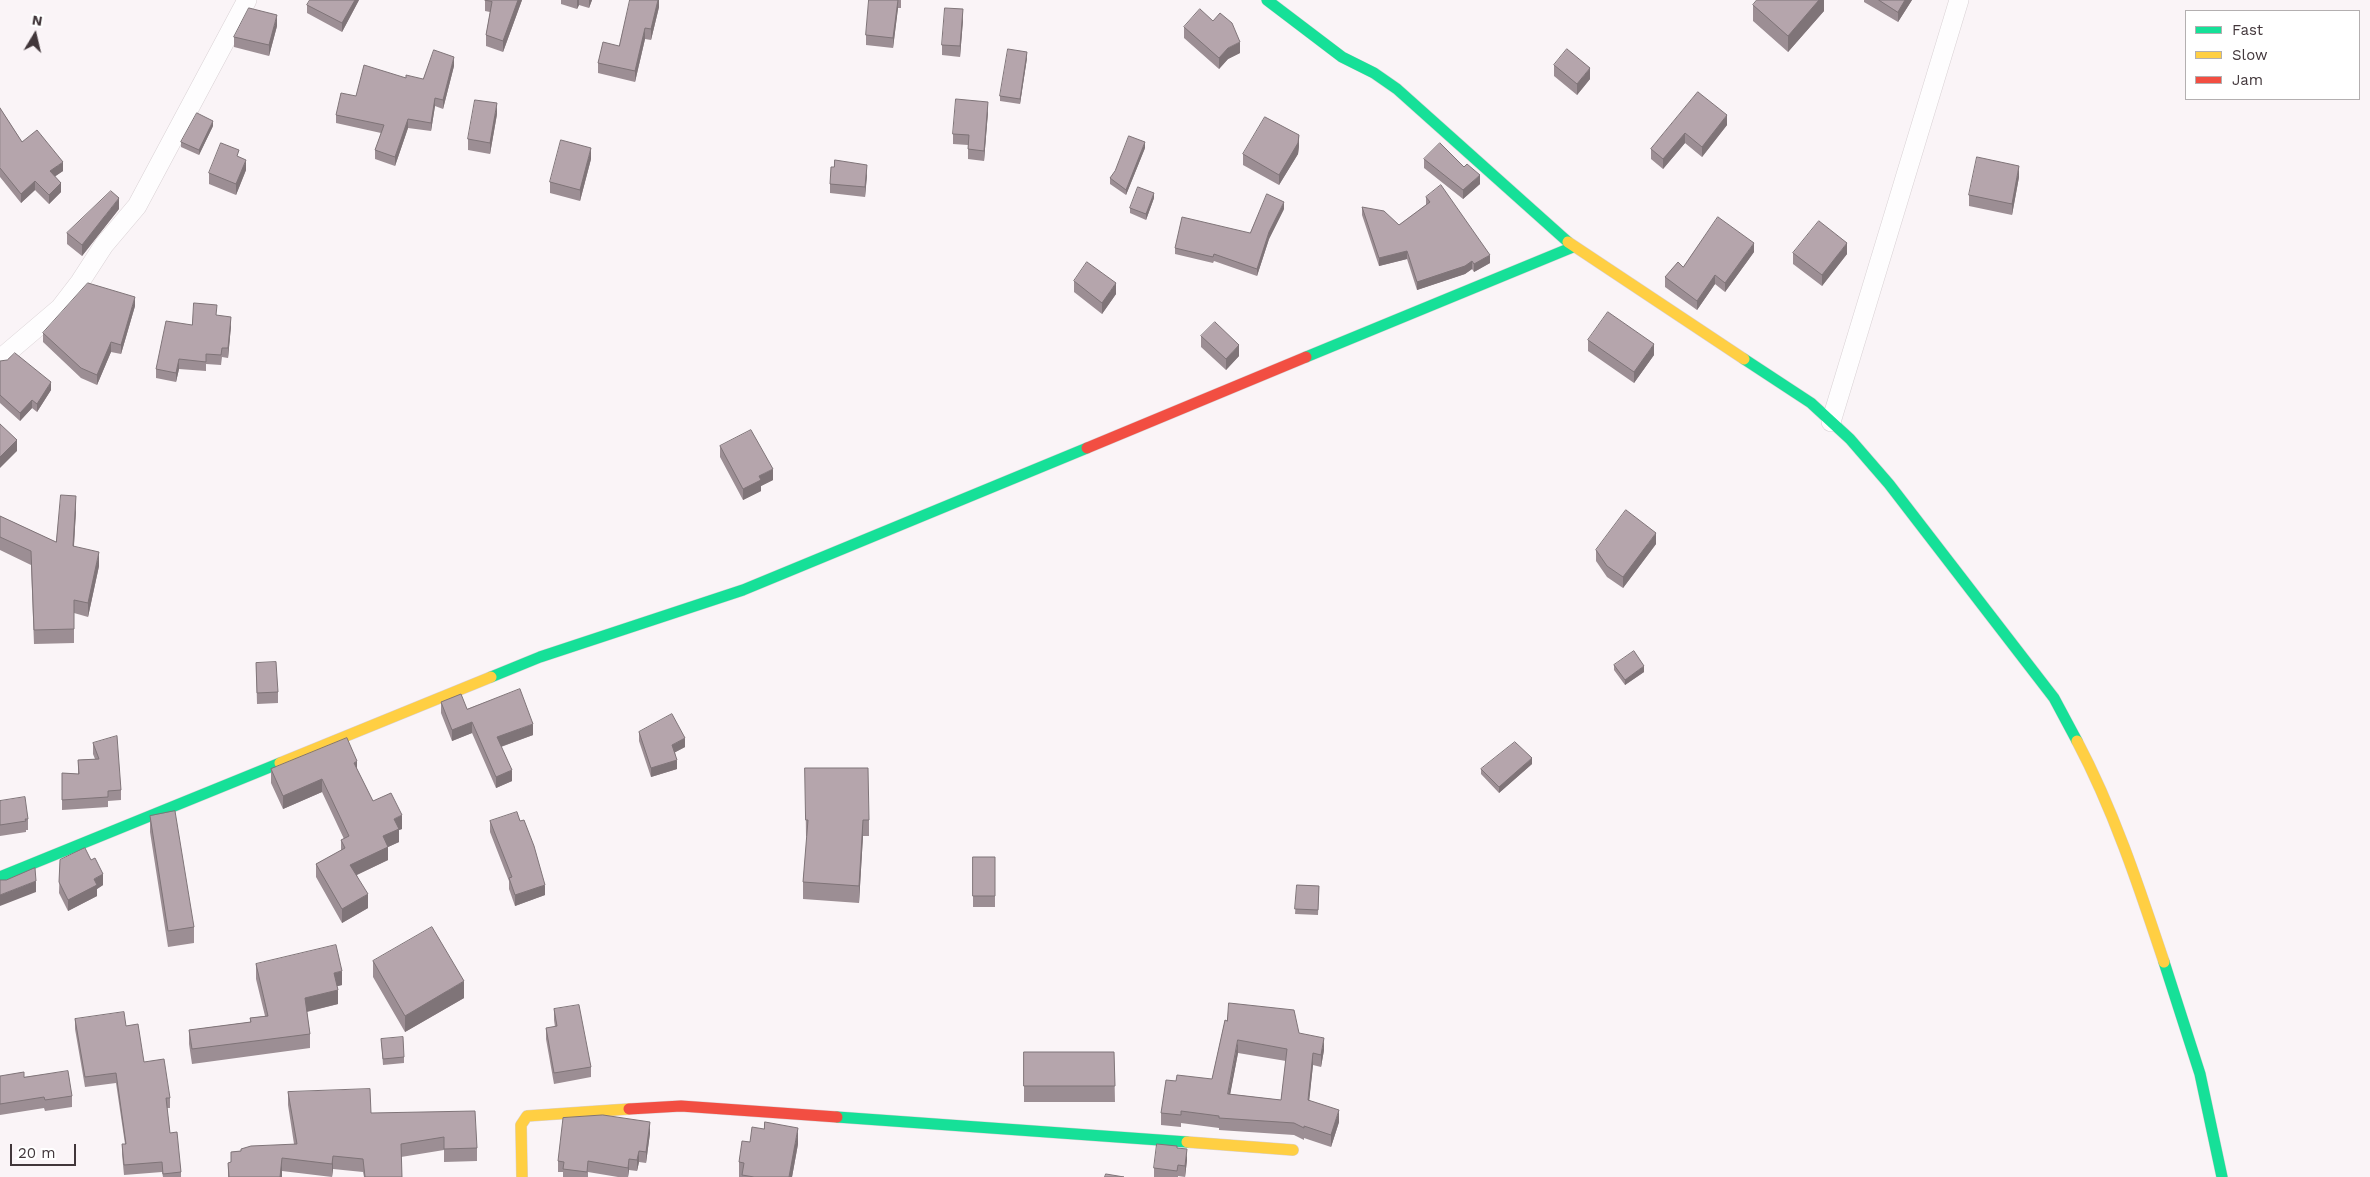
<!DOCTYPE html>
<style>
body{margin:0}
#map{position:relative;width:2370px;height:1177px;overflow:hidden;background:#faf4f7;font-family:"Work Sans",sans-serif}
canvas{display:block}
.legend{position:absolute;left:2185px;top:10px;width:175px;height:90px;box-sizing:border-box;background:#fff;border:1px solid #b3afb0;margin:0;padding:6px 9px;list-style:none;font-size:15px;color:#41363a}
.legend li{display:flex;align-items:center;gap:10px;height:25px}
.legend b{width:25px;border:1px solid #b3afb0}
.north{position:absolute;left:10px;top:10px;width:50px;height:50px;-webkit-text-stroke:4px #fff;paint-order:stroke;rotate:9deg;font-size:14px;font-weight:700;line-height:20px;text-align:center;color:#41363a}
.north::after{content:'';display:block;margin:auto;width:18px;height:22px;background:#41363a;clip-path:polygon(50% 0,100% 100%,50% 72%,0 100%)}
.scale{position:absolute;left:10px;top:1144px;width:66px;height:22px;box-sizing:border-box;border:2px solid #41363a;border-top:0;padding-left:6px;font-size:15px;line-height:18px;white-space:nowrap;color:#41363a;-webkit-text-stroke:4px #fff;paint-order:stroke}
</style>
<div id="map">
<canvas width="2370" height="1177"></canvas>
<ul class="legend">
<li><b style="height:6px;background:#16e098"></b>Fast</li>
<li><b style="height:6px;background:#ffcf43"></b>Slow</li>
<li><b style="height:6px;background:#f24e42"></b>Jam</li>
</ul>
<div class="north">N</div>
<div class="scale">20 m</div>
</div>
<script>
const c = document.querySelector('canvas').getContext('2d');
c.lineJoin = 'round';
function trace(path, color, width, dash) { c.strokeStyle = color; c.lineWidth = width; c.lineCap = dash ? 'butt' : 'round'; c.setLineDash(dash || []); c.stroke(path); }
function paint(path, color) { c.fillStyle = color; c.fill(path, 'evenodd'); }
const street = new Path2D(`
 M0,359L60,308L80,282L104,245L137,206L247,0
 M1831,422L1959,0`);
const fast = new Path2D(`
 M1267,0L1342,57L1374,73L1397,89L1568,242
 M1306,357L1573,247
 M1744,359L1811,403L1850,439L1889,484L2054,698L2077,741
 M491,677L540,657L743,590L1087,448
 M0,877L280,763
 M2164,962L2200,1074L2222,1177
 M837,1117L1187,1142`);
const slow = new Path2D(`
 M1568,242L1744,359
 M2077,741C2114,811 2139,887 2164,962
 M280,763L491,677
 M1187,1142L1293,1150
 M522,1177L521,1125L527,1116L629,1109`);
const jam = new Path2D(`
 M1087,448L1306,357
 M629,1109L681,1106L837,1117`);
trace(street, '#d9d1d4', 20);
trace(fast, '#d9d1d4', 12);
trace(slow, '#d9d1d4', 12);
trace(jam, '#d9d1d4', 12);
trace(street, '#fefdfe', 19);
trace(fast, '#16e098', 11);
trace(slow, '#ffcf43', 11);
trace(jam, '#f24e42', 11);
paint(new Path2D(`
 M359,0L342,32L307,13V5Z
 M485,0H522L503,52L486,46V35L490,12L485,11Z
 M561,0H592L589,8L579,5L577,9L561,4Z
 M659,0V7L651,40L645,39L635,82L598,73V63L619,46Z
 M869,0H901V8H898L893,48L866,45V35Z
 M1824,0V11L1788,52L1753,21V5Z
 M1864,0H1912L1898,22L1864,2Z
 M963,20L960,57L942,55V45Z
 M277,26L269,56L234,47V37Z
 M1184,27L1240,53L1228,59L1219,69L1184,38Z
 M1027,58L1020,104L1000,101V96Z
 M1554,65L1590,79L1577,95L1554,76Z
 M454,66L443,109L435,106L431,131L408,128L395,166L375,159V150L381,133L336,123V115L356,96L406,78L423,79Z
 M1698,92L1727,125L1702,157L1685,143L1663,169L1651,159V149Z
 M0,108L22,142L63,171L55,176L61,192L49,204L35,190L21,203L0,177Z
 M988,112L984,161L968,159V145L953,144V134Z
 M497,114L490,154L468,150V139Z
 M213,126L199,155L181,147V142Z
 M1299,146L1298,154L1279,185L1243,165V154Z
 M1145,148L1126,195L1110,184V178Z
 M239,157L246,170L236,195L209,184V173Z
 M591,159L580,201L550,193V182Z
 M1424,159L1480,184L1463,199L1424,168Z
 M867,175L865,197L830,193V184Z
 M2019,177L2012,215L1969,206V195Z
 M1426,197L1490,263L1474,272L1472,269L1465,274L1417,290L1407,259L1379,266L1362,215V207L1399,225L1426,205Z
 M1154,198L1146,220L1130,213V208Z
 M119,209L82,256L67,244V233Z
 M1284,209L1269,239L1257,276L1214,261L1213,263L1175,254V248L1250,233Z
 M1754,252L1725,292L1715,284L1697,310L1665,287V277L1683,267Z
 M1793,253L1847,254L1822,286L1793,264Z
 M1074,281L1116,294L1102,314L1074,292Z
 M135,306L121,354L111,352L97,385L81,378L43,342V333Z
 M217,316L231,326L228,358L222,357L221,365L206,364V371L179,369L176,382L156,378V369L192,325Z
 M1201,336L1239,356L1226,370L1201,347Z
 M1588,340L1654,355L1634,383L1588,351Z
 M0,361L51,390L37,412L32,408L20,421L0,403Z
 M720,446L773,480L761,486V491L743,500L720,457Z
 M76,510L74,546L99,566L88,617L74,613V643L34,644L31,565L0,550V516L56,542Z
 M1656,544L1623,588L1607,577L1596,561V550Z
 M256,663L278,692V703L257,704Z
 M1614,665L1644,672L1625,685L1614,670Z
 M441,702L467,709L533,735L501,747L512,781L496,788L472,733L452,741L441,713Z
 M639,732L685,747L675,752L677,769L651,777L639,741Z
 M93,743L121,790V800L108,801V807L62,810V773L78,774V760L95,759L93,754Z
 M1532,764L1499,793L1481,774V769Z
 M805,768L869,820V836H863L859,903L803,899V882L807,836H806Z
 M271,769H357L373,801L402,829L399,830V842L388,847V860L357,875L368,908L342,923L316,877V864L341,851V840L344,839L322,792L283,809L271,783Z
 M0,801L28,819V830H26V832L0,836Z
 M150,816L194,927V943L168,947L150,832Z
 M490,821H520L545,895L515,906L509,889V881L490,832Z
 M973,857H995V907H973Z
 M60,860L103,885L97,889V896L68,911L59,893Z
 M1297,885L1319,886L1318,915L1295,914Z
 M373,961L464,998L405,1032L373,977Z
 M256,964L342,985L337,986L338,1004L307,1012L310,1034V1048L192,1064L189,1044V1030L250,1022V1018L265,1016L256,979Z
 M554,1009L591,1067V1077L554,1084L546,1039V1028L555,1027L554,1020Z
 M75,1019L126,1026L144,1062L170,1098V1108H167L170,1133L181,1172V1177H163L162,1172L124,1175L122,1154V1144H125L116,1083L85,1087L75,1029Z
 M1225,1020L1299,1033L1324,1050L1321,1067L1313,1065L1309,1100L1339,1122L1331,1147L1304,1138V1140L1294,1135L1219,1130V1128L1181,1123V1127L1161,1125V1113L1176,1081L1212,1079ZM1238,1053L1286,1061L1281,1100L1230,1094Z
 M381,1039L404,1057V1063L383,1065Z
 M1024,1052H1114L1115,1102H1024Z
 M0,1076L24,1077L72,1096V1107L45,1111L44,1108L0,1115Z
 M288,1092L371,1113L477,1148V1161L444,1162V1150L401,1157L402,1177H364L363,1172L333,1169L332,1177L282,1171V1177H228V1163L231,1162V1152L294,1144L288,1105Z
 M650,1133L646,1163L639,1162L637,1171L629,1170L628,1177H618L588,1172V1177H563V1172H558V1161Z
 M798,1144L792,1177H739V1162Z
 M1177,1148L1187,1160L1185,1177L1178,1176V1177H1154V1168Z`), '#9c8e94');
paint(new Path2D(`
 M355,0H359L342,32V23Z
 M518,0H522L503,52V41Z
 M577,0H579V5L577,9Z
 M589,0H592L589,8Z
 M658,0H659V7L651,40V29Z
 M898,0V8L893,48V38Z
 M1819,0H1824V11L1788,52V36Z
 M1905,0H1912L1898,22V12Z
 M963,9V20L960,57V46Z
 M277,15V26L269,56V45Z
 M645,28V39L635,82V71Z
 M1240,42V53L1228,59L1219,69V58L1228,48Z
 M1027,52V58L1020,104V99Z
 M454,57V66L443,109V100Z
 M1590,68V79L1577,95V84Z
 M435,98V106L431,131V123Z
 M988,102V112L984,161V151Z
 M497,103V114L490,154V143Z
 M1727,115V125L1702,157V147Z
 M408,119V128L395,166V157Z
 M213,121V126L199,155V150Z
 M1685,133V143L1663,169V159Z
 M1299,135V146L1298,154L1279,185V175Z
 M1145,142V148L1126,195V190Z
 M591,148V159L580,201V190Z
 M246,160V170L236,195V184Z
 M63,162V171L50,180V171Z
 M867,165V175L865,197V187Z
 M2019,166V177L2012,215V204Z
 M1480,175V184L1463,199V190Z
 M35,181V190L21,203V194Z
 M61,183V192L49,204V195Z
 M1154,193V198L1146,220V214Z
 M119,198V209L82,256V245Z
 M1284,202V209L1269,239L1257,276V269L1269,232Z
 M1754,243V252L1725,292V283Z
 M1847,243V254L1822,286V275Z
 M1407,251V259L1379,266V258Z
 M1490,255V263L1474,272V264Z
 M1472,261V269L1465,274L1417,290V282Z
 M1715,275V284L1697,310V301Z
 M1116,283V294L1102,314V303Z
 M135,297V306L121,354V345Z
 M231,317V326L228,358V348Z
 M111,342V352L97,385V375Z
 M1654,344V355L1634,383V372Z
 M1239,345V356L1226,370V359Z
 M179,359V369L176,382V373Z
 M51,382V390L37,412V404Z
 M32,400V408L20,421V413Z
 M17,440V451L0,468V457Z
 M773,469V480L761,486V491L743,500V489L759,476Z
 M76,496V510L73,560V546Z
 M1656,533V544L1623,588V577Z
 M99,552V566L88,617V603Z
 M1644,666V672L1625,685V680Z
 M472,722V733L452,741V730Z
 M533,724V735L497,748V737Z
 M685,738V747L672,754V745Z
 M1532,758V764L1499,793V787Z
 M677,760V769L651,777V768Z
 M357,761V775L354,763Z
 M512,770V781L496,788V777Z
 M322,779V792L283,809V796Z
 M402,815V829L399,830V842L388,847V860L350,878V865L383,836L394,819Z
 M863,820V836L859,903V886Z
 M103,874V885L97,889V896L68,911V900L94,879Z
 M36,881V892L0,906V895Z
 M545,885V895L515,906V895Z
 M368,894V908L342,923V909Z
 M342,971V985L334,987V973Z
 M464,981V998L405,1032V1016Z
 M338,990V1004L305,1012V998Z
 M1324,1038V1050L1321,1067V1055Z
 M1238,1040V1053L1228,1106V1094Z
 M1313,1053V1065L1308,1112V1100Z
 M1339,1110V1122L1331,1147V1135Z
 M650,1122V1133L646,1163V1152Z
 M798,1128V1144L792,1177H789Z
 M1187,1149V1160L1185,1177V1166Z
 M639,1151V1162L637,1171V1160Z
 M333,1156V1169L332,1177V1164Z
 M282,1158V1177H280Z
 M629,1159V1170L628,1177V1168Z`), '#7f7478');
const building = new Path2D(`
 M310,0H355L342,23L307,5Z
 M485,0H518L503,41L486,35L492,2Z
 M630,0H658L651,29L645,28L635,71L598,63L603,42L619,46Z
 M869,0H898L893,38L866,35Z
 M1757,0H1819L1788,36L1753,5Z
 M1879,0H1905L1898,12Z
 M249,8L277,15L269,45L234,37Z
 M945,8L963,9L960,46L942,45Z
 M1200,9L1213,21L1220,13L1232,23L1240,42L1228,48L1219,58L1184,27Z
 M1008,49L1027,52L1020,99L1000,96Z
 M1567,49L1590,68L1577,84L1554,65Z
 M434,50L454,57L443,100L435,98L431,123L408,119L395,157L375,150L384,125L336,115L341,93L356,96L364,65L406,78V75L423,79Z
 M1698,92L1727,115L1702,147L1685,133L1663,159L1651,149Z
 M956,99L988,102L984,151L968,149L969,135L953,134Z
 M475,100L497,103L490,143L468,139Z
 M0,108L22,142L37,130L63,162L50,171L61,183L49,195L35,181L21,194L0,168Z
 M197,113L213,121L199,150L181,142Z
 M1265,117L1299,135L1298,143L1279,175L1243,154Z
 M1129,136L1145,142L1126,190L1110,178L1115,171Z
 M561,140L591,148L580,190L550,182Z
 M221,143L239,150L237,156L246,160L236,184L209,173Z
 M1440,143L1464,167L1467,164L1480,175L1463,190L1424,159Z
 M1977,157L2019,166L2012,204L1969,195Z
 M835,160L867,165L865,187L830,184L831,167H834Z
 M1441,185L1490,255L1474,264L1472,261L1465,266L1417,282L1407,251L1379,258L1362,207L1384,211L1399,225L1430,202L1426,197Z
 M1138,187L1154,193L1146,214L1130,208Z
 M111,191L119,198L82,245L67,233Z
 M1267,194L1284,202L1269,232L1257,269L1214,254L1213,257L1175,248L1182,217L1250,233Z
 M1718,217L1754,243L1725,283L1715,275L1697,301L1665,277L1678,262L1683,267Z
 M1819,221L1847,243L1822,275L1793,253Z
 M1087,262L1116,283L1102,303L1074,281Z
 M88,283L135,297L121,345L111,342L97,375L81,368L43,333Z
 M194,303L217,305L216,315L231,317L228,348H222L221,355L206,354V362L179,359L176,373L156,369L166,321L192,325Z
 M1608,312L1654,344L1634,372L1588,340Z
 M1215,322L1239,345L1226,359L1201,336Z
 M15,353L51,382L37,404L32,400L20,413L0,395V361L7,360Z
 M0,424L17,440L0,457Z
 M751,430L773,469L759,476L761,480L743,489L720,446Z
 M61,495L76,496L73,546L99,552L88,603L74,600V629L34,630L31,551L0,537V516L56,542Z
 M1626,510L1656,533L1623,577L1607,566L1596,550Z
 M1634,651L1644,666L1625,680L1614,665Z
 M276,662L278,692L257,693L256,663Z
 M520,689L533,724L497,737L512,770L496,777L472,722L452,730L441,702L461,694L467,709Z
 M672,714L685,738L672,745L677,760L651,768L639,732Z
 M117,736L121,790L108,791V797L62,800V773L79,774L78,760L99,759L93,743Z
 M347,738L357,761L354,763L373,801L391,793L402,815L394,819L399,829L383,836L388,847L350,865L368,894L342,909L316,864L345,848L341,840L349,836L322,779L283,796L271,769Z
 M1515,742L1532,758L1499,787L1481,769Z
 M805,768H868L869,820H863L859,886L803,882L808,820H806Z
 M25,797L28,819H25L26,821L0,825V801Z
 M175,811L194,927L168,931L150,816Z
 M517,812L520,821L524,820L534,846L545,885L515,895L509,878L512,877L490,821Z
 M85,848L91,860L95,858L103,874L94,879L97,885L68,900L59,882L60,860Z
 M973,857H995V896H973Z
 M35,868L36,881L0,895V880H6Z
 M1297,885L1319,886L1318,910L1295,909Z
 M432,927L464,981L405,1016L373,961Z
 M336,945L342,971L334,973L338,990L305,998L310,1034L192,1049L189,1030L251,1022L250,1018L268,1016L256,964Z
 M1229,1003L1294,1010L1299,1033L1324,1038L1321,1055L1313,1053L1308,1100L1339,1110L1331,1135L1304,1126V1128L1294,1123L1219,1118V1116L1181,1111V1115L1161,1113L1166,1080L1176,1081L1177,1075L1212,1079L1225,1020L1227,1021ZM1238,1040L1287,1049L1281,1100L1228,1094Z
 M579,1005L591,1067L554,1073L546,1028L557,1026L554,1009Z
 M124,1012L126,1026L138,1024L144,1062L164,1059L170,1098H166L170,1133L177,1132L181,1172L163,1174L162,1162L124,1165L122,1144H126L116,1073L85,1077L75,1019Z
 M403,1037L404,1057L383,1059L381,1039Z
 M1024,1052H1114L1115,1086H1024Z
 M68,1071L72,1096L45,1100L44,1097L0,1104V1076L24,1072V1077Z
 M370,1089L371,1113L475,1111L477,1148L444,1149V1137L401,1144L402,1177H365L363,1159L333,1156L332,1164L282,1158L280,1177H229L228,1163L231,1162V1152L241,1151V1149L251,1146L297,1144L288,1092Z
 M603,1115L650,1122L646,1152L639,1151L637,1160L629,1159L628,1168L588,1161L587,1172L563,1169L564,1162L558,1161L563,1118Z
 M765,1122L798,1128L789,1177H754L742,1175L744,1163L739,1162L742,1141L750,1142L752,1127L764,1129Z
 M1157,1144L1177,1146V1148L1187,1149L1185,1166L1178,1165L1177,1171L1154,1168Z
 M1106,1174L1124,1177H1105Z`);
paint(building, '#b5a5ac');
trace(building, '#7f7478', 1);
</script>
